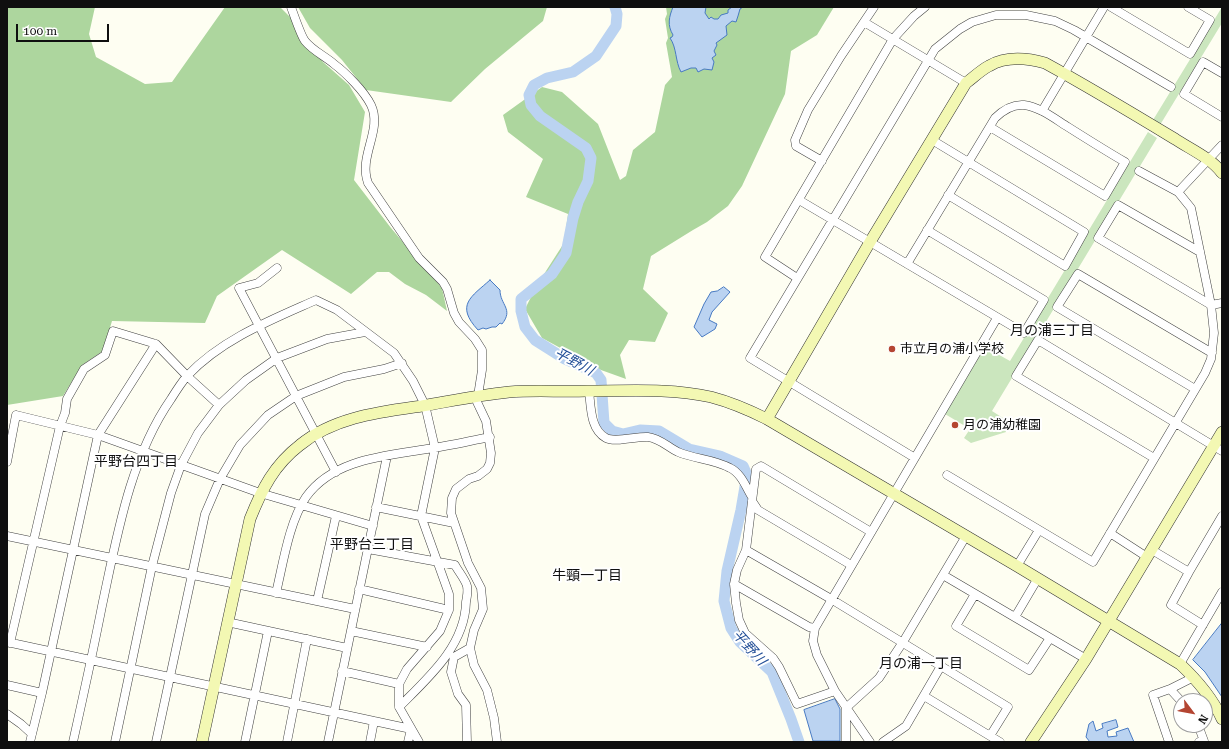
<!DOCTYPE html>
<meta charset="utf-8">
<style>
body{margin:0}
#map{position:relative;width:1229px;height:749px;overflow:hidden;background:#fefef2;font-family:"Roboto Serif",serif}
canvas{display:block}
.frame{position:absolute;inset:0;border:8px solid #0f0f0f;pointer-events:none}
.north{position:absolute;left:1173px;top:693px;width:40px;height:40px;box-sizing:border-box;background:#fff;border:1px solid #9f9f9f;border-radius:50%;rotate:122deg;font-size:11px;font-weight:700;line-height:16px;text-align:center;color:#0f0f0f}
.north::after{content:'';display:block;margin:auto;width:14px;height:18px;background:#b44532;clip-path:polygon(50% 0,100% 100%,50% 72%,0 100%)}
.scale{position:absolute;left:16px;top:24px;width:93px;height:18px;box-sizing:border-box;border:2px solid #0f0f0f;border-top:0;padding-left:5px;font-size:12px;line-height:14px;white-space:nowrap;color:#0f0f0f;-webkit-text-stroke:3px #fff;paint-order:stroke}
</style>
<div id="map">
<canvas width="1229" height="749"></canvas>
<div class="frame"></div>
<div class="north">N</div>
<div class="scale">100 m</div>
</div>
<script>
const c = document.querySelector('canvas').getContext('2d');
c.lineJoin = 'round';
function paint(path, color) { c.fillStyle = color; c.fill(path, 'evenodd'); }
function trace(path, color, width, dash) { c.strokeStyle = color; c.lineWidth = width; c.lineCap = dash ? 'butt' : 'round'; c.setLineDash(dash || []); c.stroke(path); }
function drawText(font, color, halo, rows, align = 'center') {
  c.font = font + ' "Roboto Serif","Noto Sans JP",serif'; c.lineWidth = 4; c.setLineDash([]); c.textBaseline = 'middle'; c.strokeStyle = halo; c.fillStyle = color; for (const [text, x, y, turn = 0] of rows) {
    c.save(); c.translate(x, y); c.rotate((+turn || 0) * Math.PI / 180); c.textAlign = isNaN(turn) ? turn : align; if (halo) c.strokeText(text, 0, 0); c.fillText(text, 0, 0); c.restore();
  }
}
paint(new Path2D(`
 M1222,7V23L1160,125L1153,120Z
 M1148,132L1157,138L992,411L1003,418L1006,432L971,443L964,438L970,429L945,414L985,347L1010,361Z`), '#cbe6be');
paint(new Path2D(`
 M7,7H95L89,34L96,57L145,84L172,82L225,7H280L297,24L323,62L349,85L365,112L354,180L391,228L442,288L447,311L426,295L405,284L389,272H377L351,294L282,250L217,296L205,323L112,321L103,351L82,365L63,396L7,405Z
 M298,7H547L543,21L485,69L451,102L366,90L342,60L310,28Z
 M666,7H675V39L723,18L710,23L703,14L702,7H834L817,35L791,51L785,94L742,186L728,206L707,222L693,230L651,256L643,289L668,313L655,342L629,340L620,355L626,379L601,370L542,338L525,309L537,285L564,243L568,214L526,197L543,159L508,132L503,115L542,87L562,92L598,124L620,180L626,176L633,150L655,132L665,85L672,77L666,43L668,38L665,19L667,14Z`), '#add69e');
const water = new Path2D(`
 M673,7H706L705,13L709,19L711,17L714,19H718L721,15L728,13V10L732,7H743L740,9L738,16L736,22L732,21L726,26L727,35L716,43L717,45L714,51L716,55L712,58L714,62L712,70L704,69L698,72L696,68H691L681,72C675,61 677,48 670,38L672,37L673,35C667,25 669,17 673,7Z
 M490,280L500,290C500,305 514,309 502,324L500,323L496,327H492L486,329L483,328L478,330C455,305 471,297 490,280Z
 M724,287L730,292L712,312L709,320L717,324L715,329L702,337L694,327L704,304L711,292L717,291Z
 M1222,623V697L1205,672L1193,660Z
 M835,699L840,709V741H813L804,710Z
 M1116,720L1118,727L1107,731L1108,737L1117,736L1116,732L1128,728L1134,742H1090L1086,737L1089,724L1093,721L1096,731L1103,728L1102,724Z`);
paint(water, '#bbd3f1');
trace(water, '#487ac2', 1);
trace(new Path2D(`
 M615,7L617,14L616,26L596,56L573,72L547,78L534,85L529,95L531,105L540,116L586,148L591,158L588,181L578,202L573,218L566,253L552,274L521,299V311L525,327L535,340L565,359L596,373L601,380L604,423L612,431L623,434L640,430L659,431L689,449L720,456L743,466L747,475L741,510L727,571L724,601L731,628L740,642L772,672L791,719L799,742`), '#bbd3f1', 11);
const street = new Path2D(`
 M291,7C294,15 301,36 305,41C313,51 325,56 334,64C346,73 364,91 371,105C383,130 358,156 368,183L419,258L443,282L447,289L454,313L459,322L475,339L482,350V370L477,402L486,421L491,453L490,463L487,469L478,476L469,479L456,489L452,498L451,513L468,563L481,588L483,609L474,630L470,648L474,665L487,690L494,718L497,742
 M1111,7L1190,54L1210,20L1188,7
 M864,22L966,83
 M1222,73L1203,62L1184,94L1222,117
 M1042,111L1104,7
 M932,140L1084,232L1065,266L948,195
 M822,161L796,146L795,140L808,110L841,56L874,7
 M1178,192L1222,145
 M799,200L1024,333L1044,300L927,230
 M1200,252L1118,205L1098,238L1211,305L1222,303
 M907,264L995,118C1003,110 1012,104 1024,105C1040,107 1055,119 1068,127C1087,139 1106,151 1125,162L1105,196L990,127
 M277,268L258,283L239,288L336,472
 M797,278L765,257L893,39L914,16L925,7
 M1195,389L1057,307L1078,274L1212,353
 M589,391C591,407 590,429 606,438C615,443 637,436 648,437C659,438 668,447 678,452C694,459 714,459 730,468C741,473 746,487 752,497
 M915,458L750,358L935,49L960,29L972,22L996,15H1026L1055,21L1074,30L1171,87
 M1154,458L1016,376L1038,340L1222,451
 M7,462L16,415L98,435L260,493L373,526
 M947,475L1093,562L1205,373L1211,359L1214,333L1211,305L1191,208L1178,192L1139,171
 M752,501L758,510L851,565
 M376,507L454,523
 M1110,533L1147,557
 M7,536L355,609
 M368,549L455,565C458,571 465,579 467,586C468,591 467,597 466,602C465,646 428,678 399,707
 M746,550L831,599L1008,707L990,736
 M1152,550L1189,572
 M1017,566L1039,530
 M943,575L1086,659
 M734,584L809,627L815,628
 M359,589L449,610
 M276,593C283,564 289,522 306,497C333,459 385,456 427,449C448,446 469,441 490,437
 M975,594L956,626L1029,670L1050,638
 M317,601L336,516
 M1015,617L1038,578
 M227,622L347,648
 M1203,625L1171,605L1189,572L1222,516
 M351,631L427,647
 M7,642L411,729L408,742
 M10,643L60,426L65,413L67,399L84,369L105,355L113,331L156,344L187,376L219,405
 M1180,664L1222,592
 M342,671L399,684
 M7,685L42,693
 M835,691L797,704L779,667L773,658L745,633L739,620L736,603L734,584L737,570L746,550L756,469L761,466L871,532
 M924,696L1000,742
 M1181,701L1170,689L1194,677
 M7,714L21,724L32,734
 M1198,725L1204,741L1199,742
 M30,742L42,693L98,435L156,344
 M73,742C83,697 93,652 102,606C117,536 130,458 171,399C176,391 181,383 187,376C222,339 271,320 316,300L337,310L394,353L413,381L425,405L435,448L421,516L449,594V610L440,631L407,669L399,684V707L419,742
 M115,742L152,566L171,493L181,465L198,433L219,405L246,380L277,358L327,339L365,332
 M156,742L205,514L220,479L240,445L268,415L296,396L344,377L384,369L402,363
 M245,742L268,631
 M287,742L307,639
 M328,742L387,456
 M370,742L374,721
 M467,742L466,705L458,694L451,672L454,657L470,648
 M846,742V708L879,678L903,642L966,536
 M870,742L835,691L817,655L813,641L815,628L997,318
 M883,742L906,726L941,666
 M1169,742L1153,695L1170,689`);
const secondary = new Path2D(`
 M767,419L870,242L966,83C974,77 981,70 989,66C1006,56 1027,58 1045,63C1089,87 1132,113 1175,139C1190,149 1211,158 1222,173
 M202,742L250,519C262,489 274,465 300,445C334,417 380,412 422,406C451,401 479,395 509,392C535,390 561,392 587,391C629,391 670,388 711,397C730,402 749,410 767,419L1017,566L1180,664C1197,680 1212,697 1222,719
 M1031,742L1086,659L1222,432`);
trace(street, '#424242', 9);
trace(secondary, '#313131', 12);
trace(street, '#fff', 8);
trace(secondary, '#f3f8b3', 11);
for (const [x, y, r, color] of [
 [892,349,4,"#b44532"],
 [955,425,4,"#b44532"]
]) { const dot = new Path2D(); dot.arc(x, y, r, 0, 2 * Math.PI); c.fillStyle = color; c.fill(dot); trace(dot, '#fff', 1.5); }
drawText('13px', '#0f0f0f', '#fff', [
 ["市立月の浦小学校",900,349],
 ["月の浦幼稚園",963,425]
], 'left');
drawText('14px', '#0f0f0f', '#fff', [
 ["月の浦三丁目",1052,331],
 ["平野台四丁目",136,462],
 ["平野台三丁目",372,545],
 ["牛頸一丁目",587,576],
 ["月の浦一丁目",921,664]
]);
drawText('italic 14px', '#224e97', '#fff', [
 ["平野川",574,362,28],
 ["平野川",749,648,48]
]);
</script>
